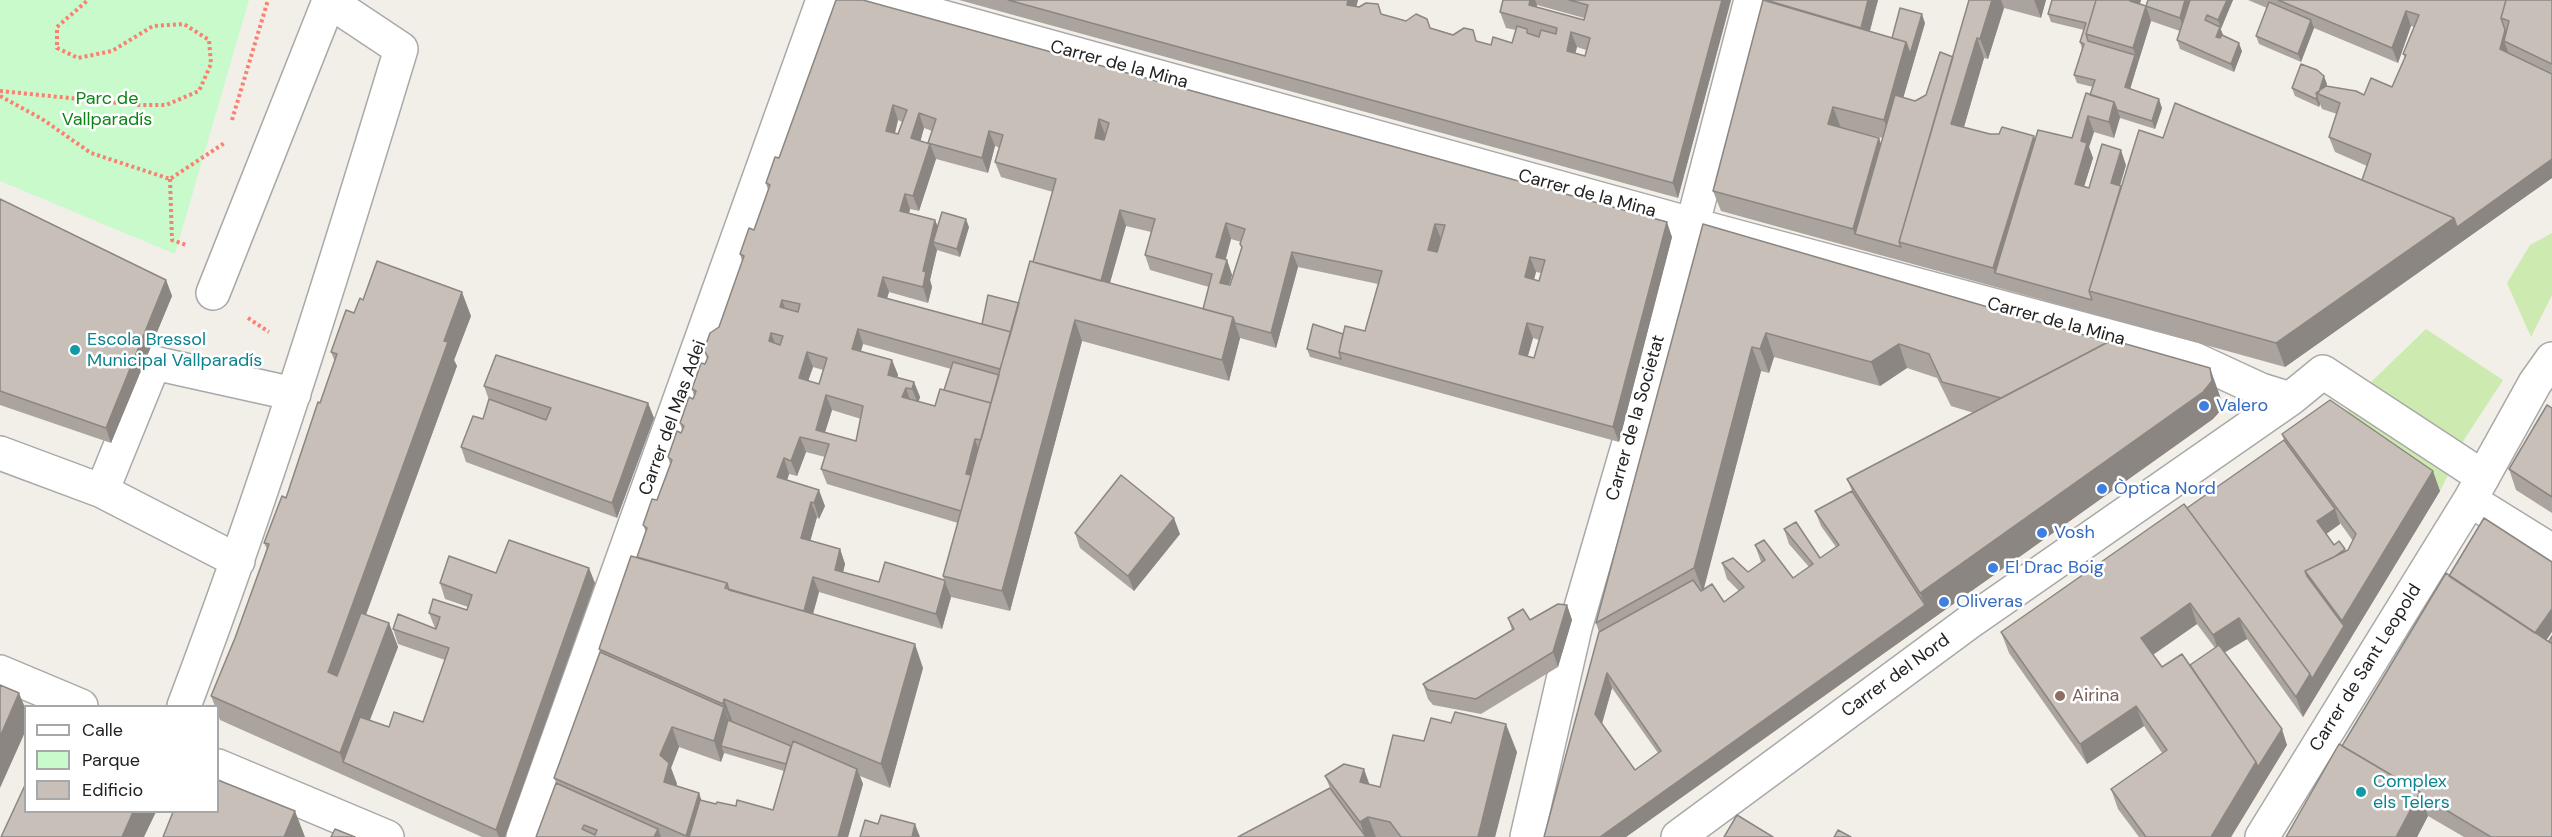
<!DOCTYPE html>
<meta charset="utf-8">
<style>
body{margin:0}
#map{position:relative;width:2552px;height:837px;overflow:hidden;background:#f2efe9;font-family:"DM Sans",sans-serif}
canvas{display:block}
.legend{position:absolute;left:24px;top:705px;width:195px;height:108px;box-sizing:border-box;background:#fff;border:2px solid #a7a7a7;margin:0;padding:8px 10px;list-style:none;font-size:18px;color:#222}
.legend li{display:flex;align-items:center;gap:12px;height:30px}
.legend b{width:30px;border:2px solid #a7a7a7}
</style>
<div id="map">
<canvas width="2552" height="837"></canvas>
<ul class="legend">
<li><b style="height:8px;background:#fff"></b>Calle</li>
<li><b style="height:16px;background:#c8facc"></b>Parque</li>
<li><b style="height:16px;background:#c7bfb8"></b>Edificio</li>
</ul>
</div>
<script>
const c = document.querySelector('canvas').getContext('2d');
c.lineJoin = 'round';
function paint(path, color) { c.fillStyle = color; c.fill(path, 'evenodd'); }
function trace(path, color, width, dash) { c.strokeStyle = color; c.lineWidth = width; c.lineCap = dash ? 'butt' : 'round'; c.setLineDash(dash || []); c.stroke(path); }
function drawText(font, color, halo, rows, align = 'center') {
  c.font = font + ' "DM Sans",sans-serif'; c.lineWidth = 5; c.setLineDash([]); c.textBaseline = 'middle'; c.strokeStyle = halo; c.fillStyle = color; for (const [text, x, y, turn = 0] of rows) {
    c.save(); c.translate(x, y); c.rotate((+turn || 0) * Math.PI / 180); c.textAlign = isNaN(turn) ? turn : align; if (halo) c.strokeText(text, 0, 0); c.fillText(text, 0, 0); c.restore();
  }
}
paint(new Path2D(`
 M2552,233V295L2531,337L2507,283L2530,245Z
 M2426,329L2503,380L2462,443L2370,383Z
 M2353,405L2450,471L2440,491L2338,420Z`), '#cdebb0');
paint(new Path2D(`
 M0,0H249L175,254L0,181Z`), '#c8facc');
const street = new Path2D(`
 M881,0L1716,231L2194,359L2261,390L2290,399
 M0,453L102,491L238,561
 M102,491L154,363L294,394
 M2470,500L2552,551
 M0,672L81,706
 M184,706C266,490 334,270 401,49L329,1L213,293
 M218,766L387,837
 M523,837L823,0
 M1527,837L1575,628L1693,223L1751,0
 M1678,837L1968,623L2290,399L2323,372L2483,477
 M2262,837L2470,500L2535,383L2552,359`);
trace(street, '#a9a9a9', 36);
trace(new Path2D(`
 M0,91L139,105H166L199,91L211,64L209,40L184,24L153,26L112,51L78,58L57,48V27L88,0
 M0,96L42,119L91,153L170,179L226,142
 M232,120L268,0
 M170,179L172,240L186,245
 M248,318L269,332`), '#fa8072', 4, [3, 3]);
trace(street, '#fff', 33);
paint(new Path2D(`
 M836,0L1672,237L1619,442L1310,357L1307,349L1343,334L1365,331L1378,284L1298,267L1276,348L1240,338L1229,381L1082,341L1010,611L951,597L942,629L819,592L813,614L923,668L890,788L860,776L863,784L848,837H536L556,783L554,778L600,652L599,649L637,557L646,532L643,525L657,500L670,464L668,457L682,430L680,423L694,396L692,389L707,359L704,350L719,327L742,261L740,254L754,230L768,190L766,183L779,158ZM898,120L902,122L898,134H895ZM924,128L932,131L928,143L920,141ZM995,146L1000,148L995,162L1001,177L1053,192L1033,262L1019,303L982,324L887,298L889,292L928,303L932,287L930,280L937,250L960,257L969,227H938L935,220L909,213L910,209L919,211L936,159L988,173ZM1126,226L1151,232L1145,255L1150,270L1209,287L1203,309L1110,283ZM1231,239L1241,242L1240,244L1242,248L1230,285H1229L1232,275L1227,260L1226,259ZM1536,272L1541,273L1539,281L1534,280ZM1533,338L1539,340L1534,358L1528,356ZM863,344L951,369L944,390L935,406L918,402L920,397L914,382L897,377L898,375L892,360L861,351ZM813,367L823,370L819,384L808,381ZM832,410L861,419L856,441L825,432ZM806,452L825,457L821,469L827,484L958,523L943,576L944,580L879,582L843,572L845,564L840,549L810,540L817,517L819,519L825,506L787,481L789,474L797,476ZM679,747L721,762L724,753L784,771L773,810L736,806L716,804L701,800L699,793L676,786L677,784L671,768Z
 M959,0H1358L1356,7L1491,45L1512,43L1516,30L1506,28L1500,12L1503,0H1731L1678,198ZM1537,5L1584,18V20L1537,7ZM1577,47L1586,50L1585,56L1575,54Z
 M1766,0H1878L1870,31L1892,38L1925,23L1903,98L1915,101L1926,95L1953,57L1969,0H2046L2041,18L2004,8L1988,59L1984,58L1964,127L1990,134L2035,140L2072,138L2093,87L2077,83L2074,75L2082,49L2080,42L2084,30L2051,22L2048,14L2052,0H2141L2140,4L2146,6L2148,0H2233L2220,28L2223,35L2242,51L2234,72L2180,49L2177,40L2180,31L2151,21L2130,89L2162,108L2155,129L2120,118L2114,138L2094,132L2089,147L2093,158L2084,187L2089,188L2126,165L2120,186H2121L2163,138L2362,180L2367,166L2335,152L2329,137L2337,114L2322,109L2320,104L2319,107L2295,96L2292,88L2327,84L2326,86L2364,95L2392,87L2405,58L2403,54L2414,27L2411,26L2398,63L2314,28L2301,62L2259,44L2256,36L2267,8L2248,0H2552V178L2285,367L1721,211L1713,191ZM1849,130L1883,138L1881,144L1879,138Z
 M0,199L166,280L172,296L111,443L0,405Z
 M1703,224L2220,396L2222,409L2213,419L1626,837H1544L1599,632L1596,623ZM1774,357L1880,386L1907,368L1937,378L1951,406L1974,413L1847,479L1852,491L1815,511L1821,526L1836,547L1820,558L1784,529L1789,544L1809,567L1793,578L1755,545L1761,562L1748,572L1722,563L1727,579L1739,591L1724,602L1703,590L1761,371L1769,373ZM1612,688L1658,753L1635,770L1602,724Z
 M363,300L471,316L454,360L457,366L366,615L389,623L398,647L370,720L389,727L423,722L445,660L398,644L393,629L435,628L429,613L467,610L468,607L445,599L440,583L496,573L595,583L505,837H482L220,720L218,714V706H215L211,696L235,638L267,549L264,543L286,498L335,362L331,352Z
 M484,386L648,403L654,418L617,518L466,462L461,447L483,419L489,400Z
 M2552,408V513L2516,490L2509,469Z
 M2282,434L2440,491L2303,717L2247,639L2224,653L2287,745L2231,837H2139L2118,809L2111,789L2162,753L2144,726L2087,764L2009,653L2001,632L2187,508L2284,440ZM2340,523L2353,541L2348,550L2346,551L2345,549L2334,545L2326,534L2340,524ZM2197,624L2215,648L2190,665L2162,667L2153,655Z
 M1075,533L1180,534L1134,591L1080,548Z
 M1567,605L1572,620L1558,667L1481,714L1433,705L1428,699L1423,684L1512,630L1508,618L1530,620Z
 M2546,640L2552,837H2464L2428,816L2417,837H2286L2342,746Z
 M1424,741L1517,752L1495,837H1238L1330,788L1325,776L1380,787Z`), '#aba49e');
paint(new Path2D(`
 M1348,0H1358L1353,20L1347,5Z
 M1530,0H1535L1537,5L1534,20L1529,5Z
 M1722,0H1731L1678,198L1673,183Z
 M1868,0H1878L1865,48L1860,33Z
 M1992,0H2001L2004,8L1988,59L1980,39Z
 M2034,0H2046L2041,18Z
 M2131,0H2141L2136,16L2130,1Z
 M2185,0H2196L2185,33L2180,18Z
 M2227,0H2233L2221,29L2218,20Z
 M2146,6L2151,21L2138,63L2133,48Z
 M2406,11L2411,26L2398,63L2392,48Z
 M1922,14L1925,23L1891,140L1884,120L1906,42Z
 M2311,20L2314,28L2301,62L2298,54Z
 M2220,27L2223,35L2219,45L2216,37Z
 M2505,30L2510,44L2504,41L2509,54L2500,49Z
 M1571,32L1577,47L1572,66L1567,51Z
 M1977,38L1984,58L1959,144L1951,124Z
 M2239,43L2242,51L2234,72L2231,64Z
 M2135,55L2138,63L2128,96L2125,87Z
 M2324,76L2327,84L2323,96L2318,94Z
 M2317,96L2320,104L2319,107L2316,99Z
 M2159,99L2162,108L2155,129L2152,121Z
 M2114,102L2120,117L2114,138L2109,122Z
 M893,105L898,120L891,147L886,131Z
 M1833,107L1841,128L1828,124Z
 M919,113L924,128L917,154L911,138Z
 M2088,116L2094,132L2089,147L2093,158L2080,199L2075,184L2081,141Z
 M1099,119L1105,134L1101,153L1095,138Z
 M989,131L995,146L988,173L982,158Z
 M2034,136L2041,156L1995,273L1993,268Z
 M1879,138L1886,159L1855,234L1853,229Z
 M930,144L936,159L919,211L913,196Z
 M2121,150L2126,165L2116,198L2111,183Z
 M2552,159V178L2285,367L2276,343L2454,218Z
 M905,194L910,209L906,226L900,211Z
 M1120,210L1126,226L1105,300L1100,285Z
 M966,219L969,227L960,257L957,249Z
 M935,220L941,235L933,242L937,250L930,280L932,287L928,303L923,287V271Z
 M1667,222L1672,237L1619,442L1613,427Z
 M1226,223L1231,239L1222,272L1216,257Z
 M1435,224L1441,239L1434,266L1428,250Z
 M1292,252L1298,267L1276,348L1271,333Z
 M1530,257L1536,272L1530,293L1525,277Z
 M1227,260L1232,275L1225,298L1220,283Z
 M883,277L889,292L883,311L878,296Z
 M166,280L172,296L111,443L106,428Z
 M462,292L471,316L454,360L457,366L336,696L328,672L444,341Z
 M782,300L788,315L780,307Z
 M1233,317L1240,338L1229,381L1222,360Z
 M1075,320L1082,341L1010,611L1002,591Z
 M1527,323L1533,338L1524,369L1519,354Z
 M858,329L863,344L857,364L852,349Z
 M771,333L777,348L769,341Z
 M1766,333L1774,357L1769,373L1760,349Z
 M1899,344L1907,368L1880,386L1871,362Z
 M1752,347L1761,371L1703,592L1694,568Z
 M807,352L813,367L804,393L799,378Z
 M892,360L898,375L893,390L888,375Z
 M2210,368L2220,396L2222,409L2213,419L1626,837H1600L1925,605L1920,593Z
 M914,382L920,397L918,404L912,389Z
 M906,388L911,403L902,397Z
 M826,395L832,410L822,442L816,430Z
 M648,403L654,418L617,518L612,503Z
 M800,437L806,452L797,476L791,461Z
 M975,439L980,454L970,527L966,474Z
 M784,458L789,474L782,493L777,477Z
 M2433,471L2440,491L2303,717L2296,697L2310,674L2344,626L2342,621Z
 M819,490L825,506L819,519L814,503Z
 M811,502L817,517L807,553L801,538Z
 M2335,509L2340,524L2322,537L2317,521Z
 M1174,518L1180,534L1134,591L1128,576Z
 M840,549L845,564L840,585L835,570Z
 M589,568L595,583L505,837H499L496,830Z
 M813,577L819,592L809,628L804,613Z
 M945,582L951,597L942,629L936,614Z
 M2190,603L2197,624L2148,658L2141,638Z
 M1567,605L1572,620L1558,667L1553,652Z
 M2552,609V632L2539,651L2533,636Z
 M2239,618L2247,639L2220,655L2213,635Z
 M389,623L398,647L352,766L343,762L340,753Z
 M915,644L923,668L890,788L881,764Z
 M1607,673L1612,688L1600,730L1595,714Z
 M19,693L26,710V730L0,788V737Z
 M724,699L733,723L732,728L723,704Z
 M2136,706L2144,726L2087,764L2080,744Z
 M724,707L731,728L721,746L724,753L721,762L714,741Z
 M1506,724L1517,752L1495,837H1478Z
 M672,727L679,747L671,768L677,784L671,802L664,782L660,755Z
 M2282,729L2287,745L2231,837H2211L2256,762Z
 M857,769L863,784L848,837H838Z
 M1364,769L1374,797L1360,782Z
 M2420,792L2428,816L2417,837H2396Z
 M699,793L706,814L699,837H686Z
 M295,811L305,837H284Z
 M133,812H156L144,837H122Z
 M1368,817L1376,837H1365L1360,822Z
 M915,824L920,837H912Z
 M658,829L661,837H654Z`), '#8b8681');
const building = new Path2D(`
 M836,0H863L1667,222L1613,427L1339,352L1345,326L1365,331L1382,271L1292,252L1271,333L1235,323L1233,317L1203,309L1212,274L1145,255L1155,219L1120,210L1101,281L1033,262L1056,179L995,162L1003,135L989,131L982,158L928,143L936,119L919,113L911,138L930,144L913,196L905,194L900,211L935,220L923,271L926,272L923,287L883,277L878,296L1011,332L1000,369L858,329L852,349L892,360L888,375L914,382L912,389L906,388L902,397L935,406L940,389L991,403L981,440L975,439L966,474L971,475L961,511L821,469L829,444L800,437L791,461L784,458L777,477L819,490L814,503L811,502L801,538L840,549L835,570L879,582L885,562L944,580L945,582L936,614L813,577L804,611L729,590L727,583L637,557L647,528L643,525L652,499L657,500L672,460L668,457L677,431L681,433L684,426L680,423L689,397L693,399L695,394L696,391L692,389L701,363L705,364L708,357L704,350L710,333L719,327L744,256L740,254L749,228L754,230L770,185L766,183L775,157L779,158ZM893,105L907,110L898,134L886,131ZM1099,119L1109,123L1104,140L1095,138ZM1226,223L1245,229L1240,244L1242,247L1230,285L1220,283L1227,260L1216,257ZM1435,224L1445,225L1437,252L1428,250ZM1530,257L1545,260L1539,281L1525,277ZM782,300L800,304L798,312L780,307ZM1527,323L1543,327L1534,358L1519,354ZM771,333L783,336L780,345L769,341ZM807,352L827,358L819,384L799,378ZM826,395L863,406L856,441L816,430Z
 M1008,0H1348L1347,5L1359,7L1366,3L1378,4L1381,14L1406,21L1416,14L1427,19L1430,28L1453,35L1464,28L1473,30L1476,41L1491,45L1493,37L1512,43L1517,26L1527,29V33L1539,37L1541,30L1556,34L1557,28L1500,12L1503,0H1530L1529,5L1584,20L1588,5L1569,0H1722L1673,183ZM1571,32L1590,38L1585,56L1567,51Z
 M1763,0L1906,42L1884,120L1833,107L1828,124L1879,138L1853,229L1713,191Z
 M1766,0H1868L1861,28Z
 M1969,0H1992L1980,39L1977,38L1951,124L1990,134H1999L2002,127L2034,136L1993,268L1899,242Z
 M2052,0H2096L2086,34L2088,41L2135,55L2125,87L2159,99L2152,121L2117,110L2114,102L2090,95L2095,80L2074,75L2084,44L2080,42L2086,23L2048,14Z
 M2096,0H2131L2130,1L2146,6L2148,0H2185L2180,18L2146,6L2133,48L2086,34Z
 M2190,0H2227L2218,20L2207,15L2205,20L2220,27L2216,37L2220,38L2222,35L2239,43L2231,64L2177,40Z
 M2278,0H2506L2501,18L2505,30L2500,49L2552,74V159L2457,227L2454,218L2362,180L2371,154L2329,137L2340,103L2316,93L2326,86L2356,91L2364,95L2371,78L2392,87L2406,55L2403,54L2419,15L2406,11L2392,48Z
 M2506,0H2552V64L2504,41L2509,21L2501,18Z
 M2269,2L2311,20L2298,54L2256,36Z
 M1900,8L1922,14L1910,54L1906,42L1892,38Z
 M1940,52L1953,57L1899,242L1901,247L1855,234L1895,95L1915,101L1926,95Z
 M2301,64L2317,70L2324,76L2319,92L2316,93L2317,96L2316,99L2292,88Z
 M2086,93L2114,102L2109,122L2088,116L2081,141L2087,143L2075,184L2089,188L2102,144L2121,150L2111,183L2121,186L2089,291L2092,300L1995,273L2038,130L2072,138Z
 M2175,103L2454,218L2276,343L2089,291L2139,130L2163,138Z
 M0,199L166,280L106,428L0,391Z
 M942,212L966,219L957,249L933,242Z
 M1703,224L2108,342L2001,398L1942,382L1929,354L1899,344L1871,362L1766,333L1760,349L1752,347L1694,568L1596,623Z
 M377,261L462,292L444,341L448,342L328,672L337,676L361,613L389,623L340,753L211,696L235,638L269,544L264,543L282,496L286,498L318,402L320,403L337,354L331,352L346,310L354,313L360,298L363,300Z
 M1030,261L1233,317L1222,360L1075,320L1002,591L943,576Z
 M988,295L1019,303L1011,332L982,324Z
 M1313,324L1343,334L1339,352L1341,359L1307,349Z
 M2112,340L2210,368L2212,381L2203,392L1920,593L1847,479Z
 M496,355L648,403L612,503L461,447L473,416L483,419L489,399L546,420L551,408L484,386Z
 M953,362L999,375L991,403L944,390Z
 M2330,400L2433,471L2342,621L2305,571L2348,550L2356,534L2282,434Z
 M2547,405L2552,408V497L2509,469Z
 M2284,440L2335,509L2317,521L2334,545L2339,541L2345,549L2334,557L2305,571L2307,576L2344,626L2312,679L2310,674L2187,508Z
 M1121,475L1174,518L1128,576L1075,533Z
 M1852,491L1925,605L1600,837H1544L1599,632L1693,580L1701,591L1712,584L1724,602L1744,587L1722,563L1733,558L1748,572L1765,560L1755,545L1764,540L1793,578L1813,564L1784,529L1796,522L1820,558L1839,545L1815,511ZM1607,673L1661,751L1635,770L1595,714Z
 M2184,504L2310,674L2296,697L2239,618L2213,635L2190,603L2141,638L2162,667L2182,654L2256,762L2211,837H2146L2111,789L2167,750L2136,706L2080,744L2001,632Z
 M2484,518L2552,562V609L2535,633L2449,576Z
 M509,540L589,568L496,830L343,762L360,717L389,727L394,712L423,722L449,648L393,629L398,614L436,629L440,617L429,613L433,599L467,610L472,595L440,583L449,556L496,573Z
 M631,556L727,583L725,588L915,644L881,764L724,699L723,704L599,649Z
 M2446,573L2552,644V837H2491L2421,795L2420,792L2342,746Z
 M1558,604L1567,605L1553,652L1476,699L1428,690L1423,684L1514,629L1508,618L1523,609L1530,620Z
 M2552,636V644L2549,641Z
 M2219,645L2282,729L2258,767L2256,762L2190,665Z
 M600,652L724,707L714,741L672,727L660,755L669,763L664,782L699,793L686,836L554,778Z
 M0,685L19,693L0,737Z
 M1455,712L1506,724L1478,837H1401L1390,822L1368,817L1360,822L1325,776L1344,764L1364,769L1360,782L1380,787L1393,735L1424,741L1431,718L1451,723Z
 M728,720L791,746L786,764L721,746Z
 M793,741L857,769L838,837H689L700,800L716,804L717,802L736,806L737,800L773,810Z
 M2339,744L2420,792L2396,837H2286Z
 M218,780L295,811L284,837H163L173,812H218Z
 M26,783V812H133L122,837H1Z
 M556,783L658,829L654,837H536ZM584,825L597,830L595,835L582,829Z
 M1330,788L1366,837H1238Z
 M881,815L915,824L912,837H860L865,820L878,824Z
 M1737,815L1773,837H1724Z
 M335,829L355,837H331Z
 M1838,830L1851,837H1834Z`);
paint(building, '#c7bfb8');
trace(building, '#8b8681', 1.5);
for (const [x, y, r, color] of [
 [75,350,6,"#0f9aa8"],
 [2204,406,6,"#3f7fe0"],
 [2102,489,6,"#3f7fe0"],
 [2042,533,6,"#3f7fe0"],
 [1993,568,6,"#3f7fe0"],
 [1944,602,6,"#3f7fe0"],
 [2060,696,6,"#8d6e63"],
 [2361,792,6,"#0f9aa8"]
]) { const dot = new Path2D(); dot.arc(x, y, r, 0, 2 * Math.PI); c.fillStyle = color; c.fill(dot); trace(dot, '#fff', 2); }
drawText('18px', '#222', '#fff', [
 ["Carrer de la Mina",1119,65,15],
 ["Carrer de la Mina",1587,194,15],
 ["Carrer de la Mina",2056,322,15],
 ["Carrer del Mas Adei",673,418,-70],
 ["Carrer de la Societat",1636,418,-74],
 ["Carrer de Sant Leopold",2366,668,-58],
 ["Carrer del Nord",1896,676,-36]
]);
drawText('18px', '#0c8416', '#fff', [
 ["Parc de",107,99],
 ["Vallparadís",107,120]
]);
drawText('18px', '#0d838f', '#fff', [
 ["Escola Bressol",87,340],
 ["Municipal Vallparadís",87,361],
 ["Complex",2373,782],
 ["els Telers",2373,803]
], 'left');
drawText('18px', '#366cbe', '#fff', [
 ["Valero",2216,406],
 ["Òptica Nord",2114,489],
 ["Vosh",2054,533],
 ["El Drac Boig",2005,568],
 ["Oliveras",1956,602]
], 'left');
drawText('18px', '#785e54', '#fff', [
 ["Airina",2072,696]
], 'left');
</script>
